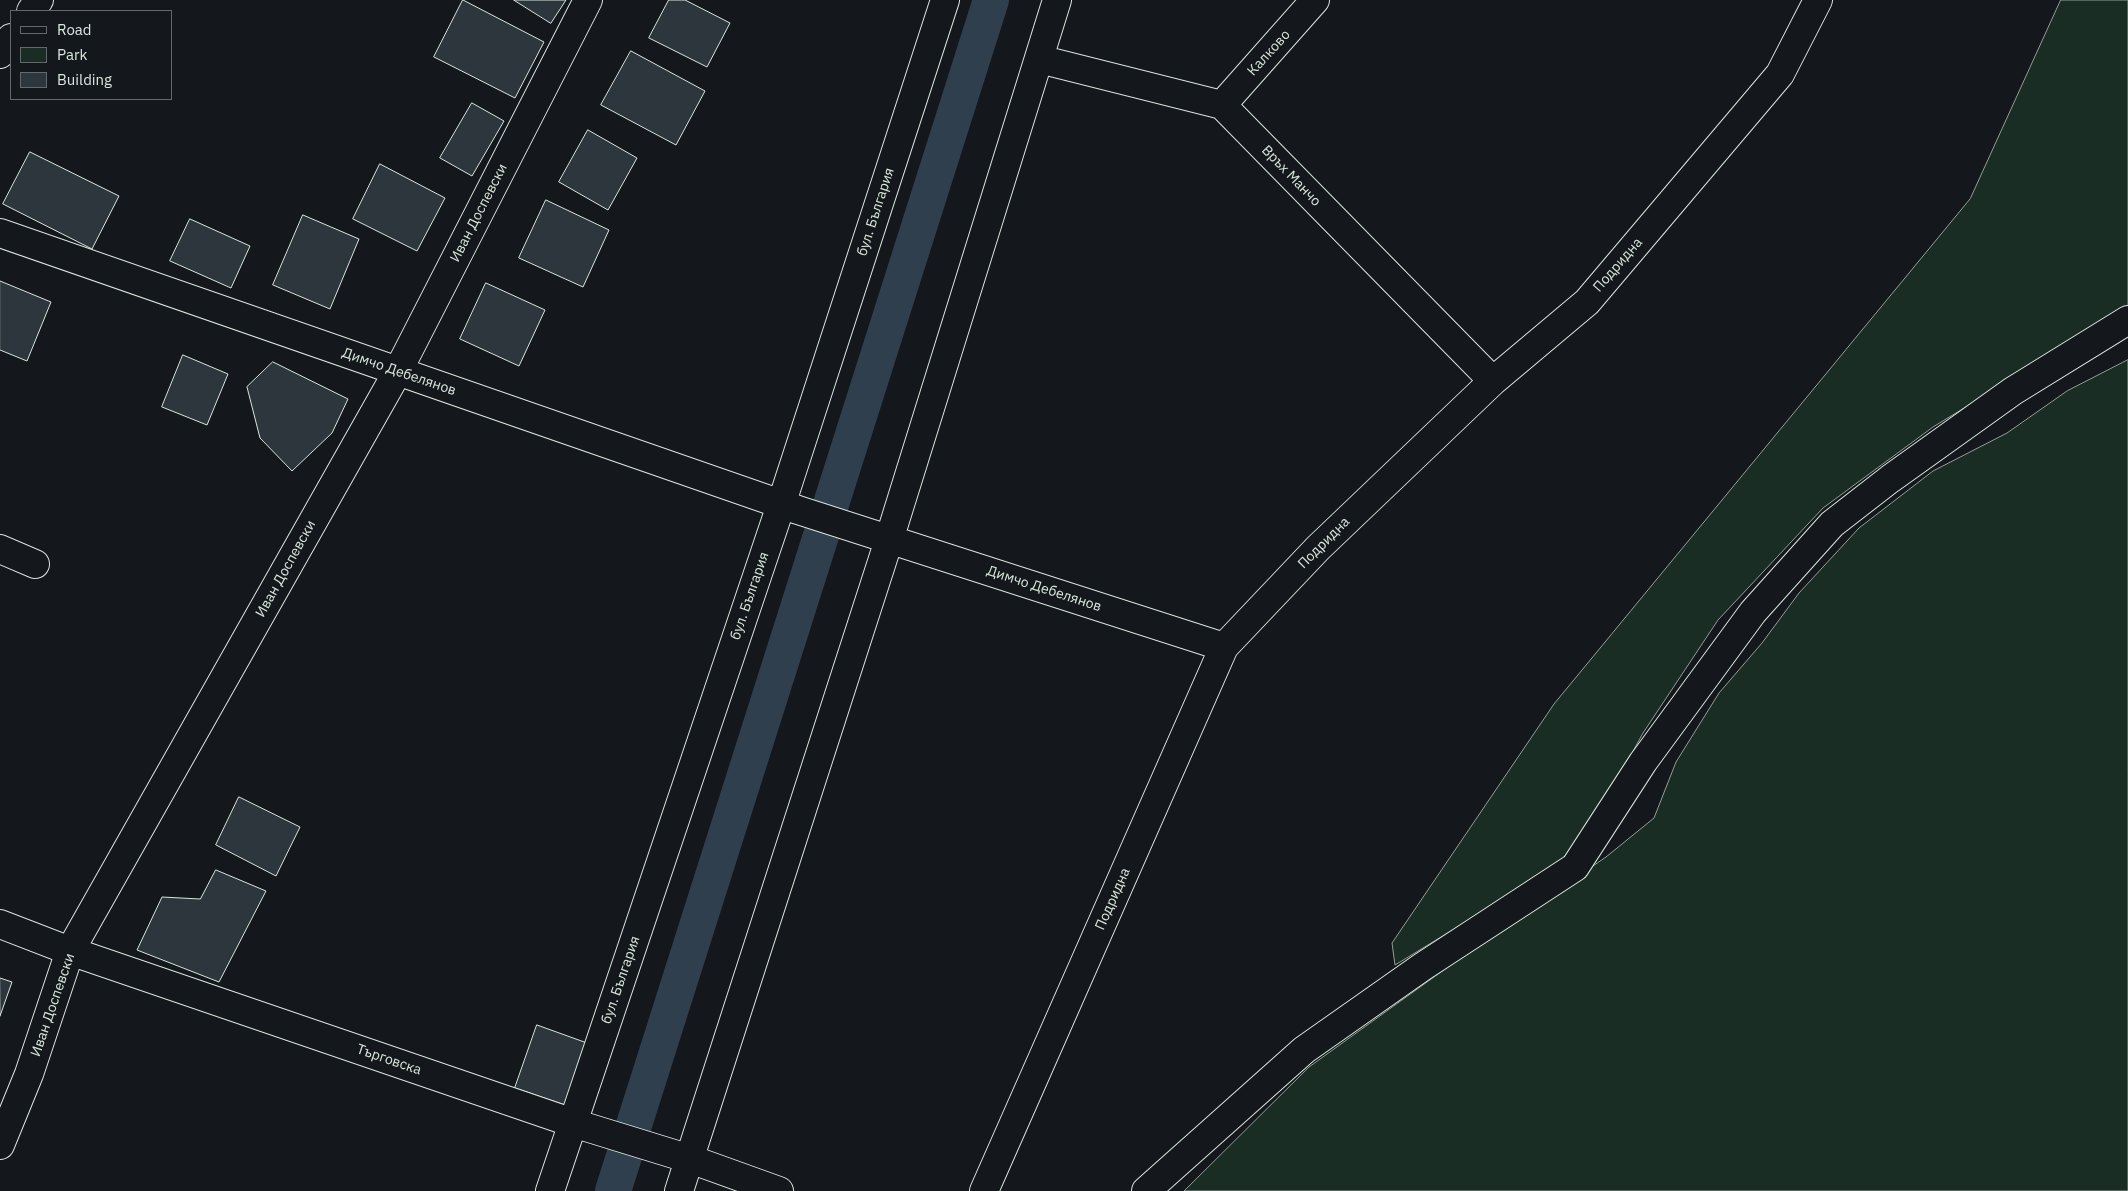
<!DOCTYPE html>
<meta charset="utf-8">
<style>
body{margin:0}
#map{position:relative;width:2128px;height:1191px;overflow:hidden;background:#14181c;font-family:"IBM Plex Sans",sans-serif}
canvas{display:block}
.legend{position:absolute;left:10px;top:10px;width:162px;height:90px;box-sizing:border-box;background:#14181c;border:1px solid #626a69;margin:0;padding:6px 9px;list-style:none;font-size:15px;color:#d8e6dc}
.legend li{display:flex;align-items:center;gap:10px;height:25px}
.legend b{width:25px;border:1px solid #626a69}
</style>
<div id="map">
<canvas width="2128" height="1191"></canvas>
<ul class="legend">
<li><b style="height:6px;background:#14181c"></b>Road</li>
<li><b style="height:14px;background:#1a2d24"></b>Park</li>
<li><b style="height:14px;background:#2c363c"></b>Building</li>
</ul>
</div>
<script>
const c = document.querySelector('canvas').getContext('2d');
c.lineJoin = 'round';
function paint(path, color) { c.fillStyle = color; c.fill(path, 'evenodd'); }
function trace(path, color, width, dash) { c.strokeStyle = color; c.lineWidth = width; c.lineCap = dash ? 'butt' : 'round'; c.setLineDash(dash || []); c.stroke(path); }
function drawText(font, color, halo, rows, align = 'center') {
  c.font = font + ' "IBM Plex Sans",sans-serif'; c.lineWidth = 4; c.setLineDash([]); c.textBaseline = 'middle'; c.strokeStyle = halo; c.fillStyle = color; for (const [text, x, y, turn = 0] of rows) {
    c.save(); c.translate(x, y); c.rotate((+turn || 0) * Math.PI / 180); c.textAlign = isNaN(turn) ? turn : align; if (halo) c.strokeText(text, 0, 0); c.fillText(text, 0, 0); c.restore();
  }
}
const green = new Path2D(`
 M2061,0H2128V308L1933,427L1823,508L1718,620L1643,733L1576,855L1395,965L1392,943L1554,704L1970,199Z
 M2128,360V1191H1184L1309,1067L1495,933L1606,857L1654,818L1676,762L1719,693L1762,643L1799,593L1859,528L1933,471L2007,433L2067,391Z`);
paint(green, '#1a2d24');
trace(green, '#939e99', 1);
trace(new Path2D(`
 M613,1191L991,0`), '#2f3f4d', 36);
const building = new Path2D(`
 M463,0L544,42L515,98L434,57Z
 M514,0H566L551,23Z
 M669,0H685L730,23L707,67L649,38Z
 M631,51L705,91L676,145L601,105Z
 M472,103L504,121L472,176L440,158Z
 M588,130L637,158L608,210L559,182Z
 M30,152L119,196L92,249L3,204Z
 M380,164L445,198L417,251L353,219Z
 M546,200L609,230L583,287L519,258Z
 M303,215L359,239L330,309L273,285Z
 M190,219L250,246L231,288L170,261Z
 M0,281L51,302L27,361L0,350Z
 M486,283L545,310L519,366L460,339Z
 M183,355L228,374L207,425L162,407Z
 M273,362L348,399L332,433L292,471L260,438L247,387Z
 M239,797L300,827L276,876L216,845Z
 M216,870L266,891L219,982L137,950L162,897L200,899Z
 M0,978L12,982L0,1016Z
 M537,1025L587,1043L565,1105L515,1088Z`);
paint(building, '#2c363c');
trace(building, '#d8e6dc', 1);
const minor = new Path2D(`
 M31,11L39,0
 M0,54L11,38
 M1039,59L1222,105L1493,381
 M1222,105L1315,0
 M0,233L798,510L1224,647
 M0,549L35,564
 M0,924L70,951L573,1123L690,1159L779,1191
 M0,1145L29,1074L70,951L398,371L588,0
 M550,1191L781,505L945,0
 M679,1191L889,540L1057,0
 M984,1191L1224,647L1318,548L1493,381L1587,302L1780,74L1818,0
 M1146,1191L1304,1050L1422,967L1575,867L1643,762L1753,612L1832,524L1890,479L2013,391L2128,320`);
trace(minor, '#d8e6dc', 30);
trace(minor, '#14181c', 28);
drawText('14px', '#d8e6dc', '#14181c', [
 ["Калково",1269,53,-48],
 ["Връх Манчо",1291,176,46],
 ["бул. България",876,212,-72],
 ["Иван Доспевски",479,213,-63],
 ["Подридна",1618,265,-49],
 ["Димчо Дебелянов",399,372,19],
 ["Подридна",1324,543,-45],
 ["Иван Доспевски",286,569,-61],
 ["Димчо Дебелянов",1044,589,18],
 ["бул. България",750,596,-71],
 ["Подридна",1113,899,-66],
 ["бул. България",621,980,-71],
 ["Иван Доспевски",53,1005,-71],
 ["Търговска",389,1060,19]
]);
</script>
